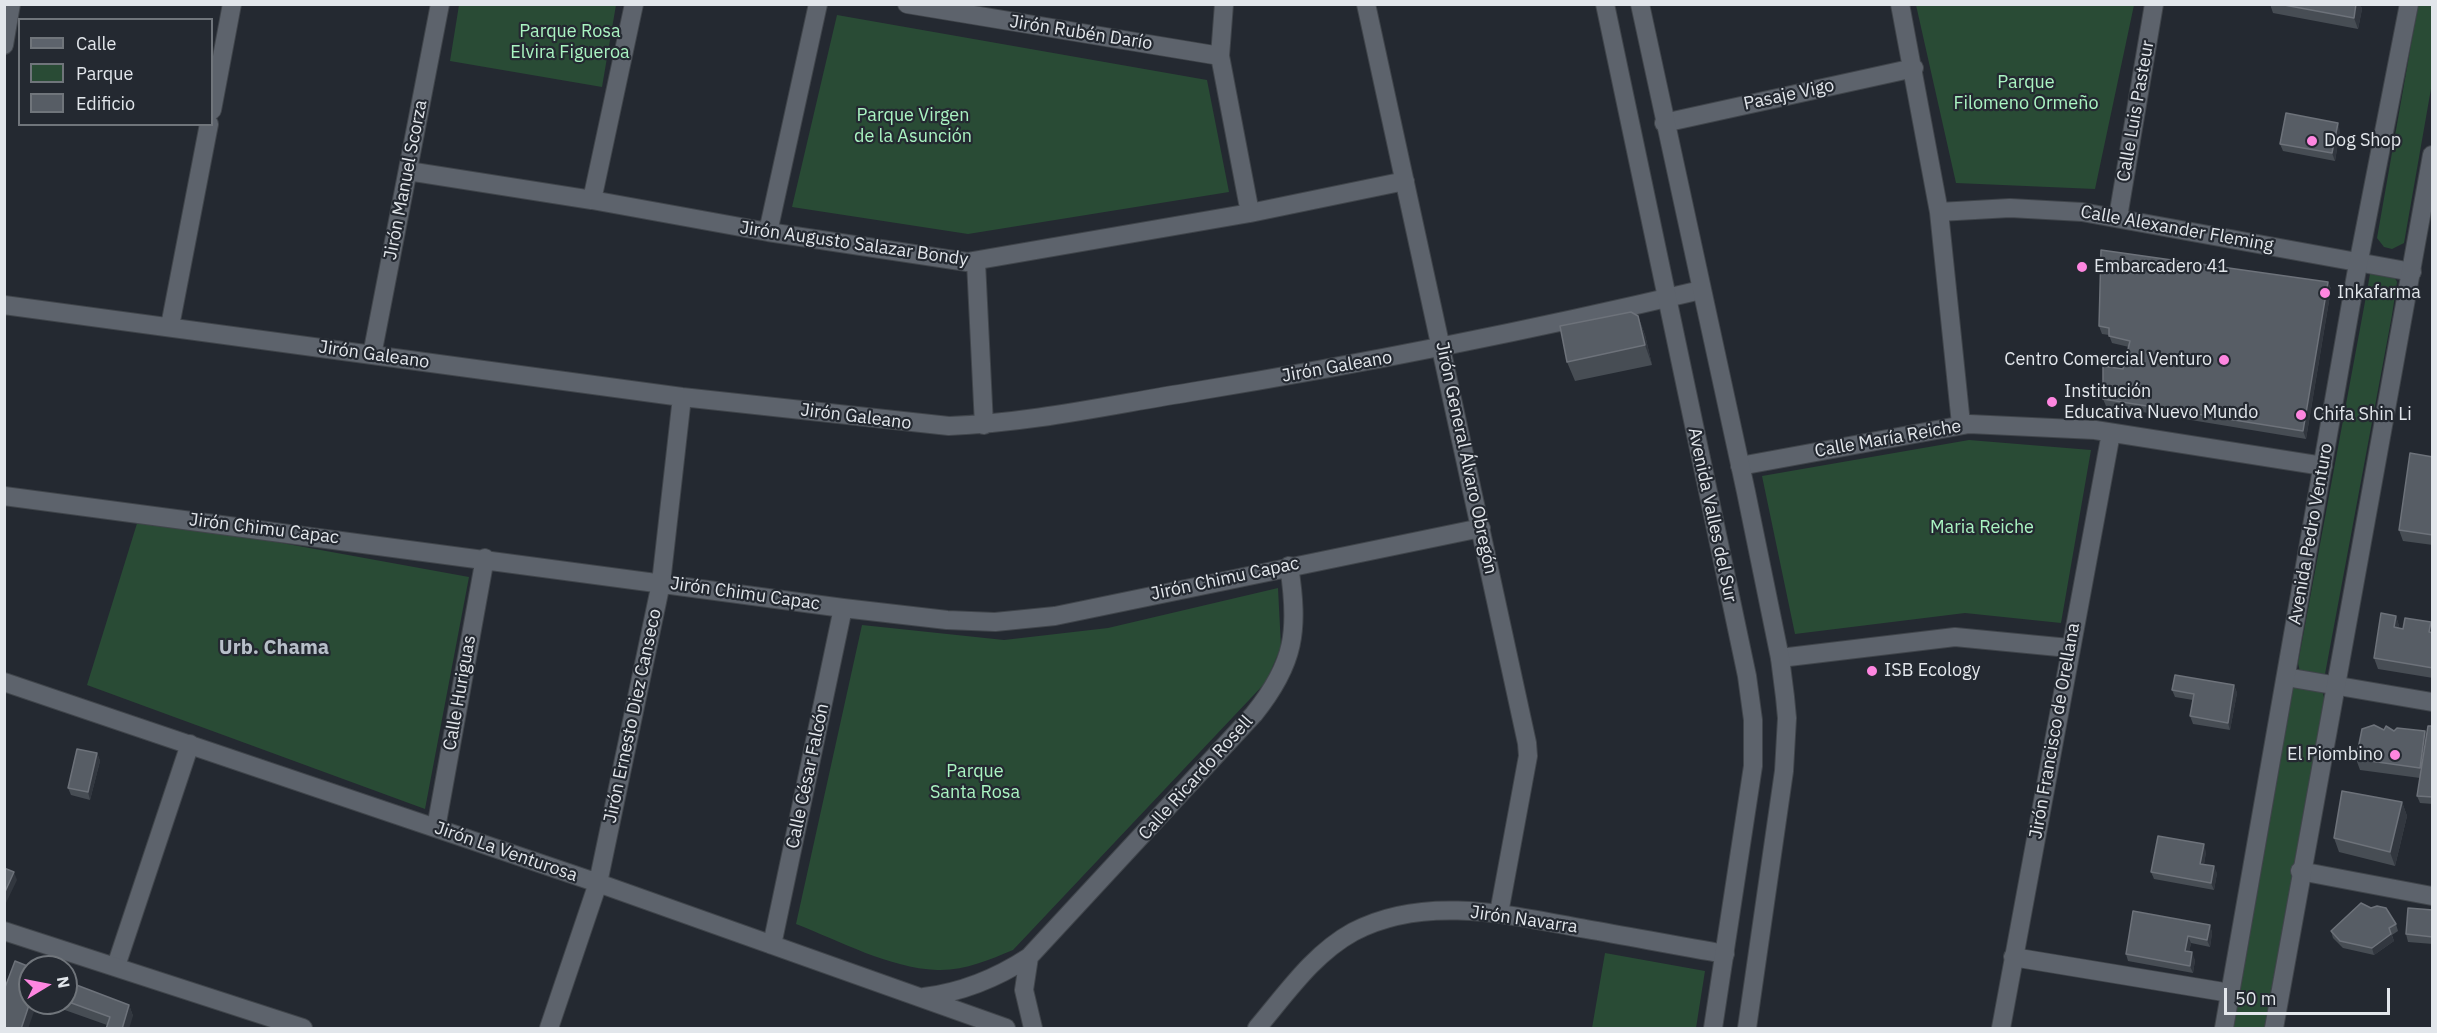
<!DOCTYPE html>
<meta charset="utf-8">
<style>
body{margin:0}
#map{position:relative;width:2437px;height:1033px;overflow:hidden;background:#242931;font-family:"IBM Plex Sans",sans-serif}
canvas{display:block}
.frame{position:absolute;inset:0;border:6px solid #e2e6eb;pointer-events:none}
.legend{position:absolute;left:18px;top:18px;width:195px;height:108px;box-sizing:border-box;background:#242931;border:2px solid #70757b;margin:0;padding:8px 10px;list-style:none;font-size:18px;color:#e2e6eb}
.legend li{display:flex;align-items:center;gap:12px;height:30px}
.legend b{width:30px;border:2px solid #70757b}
.north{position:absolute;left:18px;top:955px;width:60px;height:60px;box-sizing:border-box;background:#242931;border:2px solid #70757b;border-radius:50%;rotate:80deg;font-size:16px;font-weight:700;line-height:24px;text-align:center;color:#e2e6eb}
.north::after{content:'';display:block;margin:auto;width:21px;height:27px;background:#fe86e0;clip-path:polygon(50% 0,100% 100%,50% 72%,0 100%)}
.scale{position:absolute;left:2224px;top:988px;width:166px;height:27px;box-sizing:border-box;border:3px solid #e2e6eb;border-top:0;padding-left:8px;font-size:18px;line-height:21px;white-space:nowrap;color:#e2e6eb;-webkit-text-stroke:4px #242931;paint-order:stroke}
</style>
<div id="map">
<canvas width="2437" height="1033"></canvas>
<div class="frame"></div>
<ul class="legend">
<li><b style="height:8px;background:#5d636c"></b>Calle</li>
<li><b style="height:16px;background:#294b35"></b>Parque</li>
<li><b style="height:16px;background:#575d65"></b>Edificio</li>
</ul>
<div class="north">N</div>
<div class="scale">50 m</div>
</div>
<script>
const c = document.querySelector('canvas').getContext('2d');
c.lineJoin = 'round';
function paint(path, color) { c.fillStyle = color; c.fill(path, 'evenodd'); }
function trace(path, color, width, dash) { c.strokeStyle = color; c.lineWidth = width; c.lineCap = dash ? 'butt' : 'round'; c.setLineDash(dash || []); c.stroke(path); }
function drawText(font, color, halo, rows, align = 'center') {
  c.font = font + ' "IBM Plex Sans",sans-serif'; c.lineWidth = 4.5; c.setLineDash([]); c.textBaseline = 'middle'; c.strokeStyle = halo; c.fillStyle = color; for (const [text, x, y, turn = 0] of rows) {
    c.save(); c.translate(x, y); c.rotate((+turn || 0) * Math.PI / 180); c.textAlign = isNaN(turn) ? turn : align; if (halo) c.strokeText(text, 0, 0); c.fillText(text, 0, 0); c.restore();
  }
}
paint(new Path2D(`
 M459,5H616L602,87L450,61Z
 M1916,5H2134L2095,189L1956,183Z
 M2418,5H2432V83L2404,243L2392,249L2384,247L2377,238Z
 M837,15L1207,80L1229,192L968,234L792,207Z
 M2374,271L2394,276L2397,282L2392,315L2325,674L2315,679L2300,672L2298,663L2367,291L2370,274Z
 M1969,440L2091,450L2061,623L1965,613L1795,634L1762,476Z
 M139,517L469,577L425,809L87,685Z
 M1278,588L1281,647L1266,682L1013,950C989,960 964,971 937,970C889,968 840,941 796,924L862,625L1004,640L1108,628Z
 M2294,685L2321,687L2326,704L2270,1028H2229L2290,691Z
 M1605,953L1705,971L1696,1028H1592Z`), '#294b35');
const street = new Path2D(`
 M907,4L1220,56
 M1224,4L1220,56L1250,213
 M1366,4L1527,743L1528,756L1499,913
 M1900,4L1939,212L1961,424
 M4,45L11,4
 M212,110L232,4
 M1664,123L1914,68
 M408,171L592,200L768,232L967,262L1250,213L1405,181
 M592,200L634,4
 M1939,212L2010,208L2082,212L2412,272
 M2118,217L2154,4
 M768,232L818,4
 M976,262L984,425
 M4,305L682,397L949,426C1031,423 1110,405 1191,392C1362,364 1532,330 1701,290
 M170,326L209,124
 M372,355L440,4
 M1740,466L1969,424L2095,430L2323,466
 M4,496L843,608L947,620L995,622L1055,616L1481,528
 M1780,658L1955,637L2069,648
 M2286,677L2432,702
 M4,682L598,883L1006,1028
 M436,828L485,558
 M2300,871L2432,896
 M772,945L843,608
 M1029,957L1024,990L1033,1028
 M2013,957L2230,993
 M116,966L190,744
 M924,997C963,992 997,978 1029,957L1254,714C1295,663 1299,630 1289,566
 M549,1028L598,883L661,583L682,397
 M1257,1028C1286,994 1313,954 1353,932C1425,894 1510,915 1586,929C1632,937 1678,946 1725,954
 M2001,1028L2111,433`);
const secondary = new Path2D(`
 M1605,4L1747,676L1753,720V766L1713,1028
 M1640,4L1746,492L1780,658L1785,697L1787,718L1784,771L1747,1028
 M4,931L303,1028
 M2224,1028L2356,275L2409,4
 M2274,1028L2432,155`);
trace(street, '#40454b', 20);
trace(secondary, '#40454b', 20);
trace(street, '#5d636c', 18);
trace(secondary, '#5d636c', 18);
paint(new Path2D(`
 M2270,4H2360L2362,9L2358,29L2273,13Z
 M2340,131L2335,161L2283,151L2280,144Z
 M2328,282L2331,289L2306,439L2106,406L2103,399L2123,369L2129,347L2112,343L2109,335L2102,334L2099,326Z
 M1638,316L1645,335L1652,365L1575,381L1567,362Z
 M2433,457V545L2403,541L2399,530Z
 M2396,616L2399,626V628L2403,629L2431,622L2433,627V678L2378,669L2374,658Z
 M2234,685L2237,693L2230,730L2193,724L2190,716L2193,700L2175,697L2172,690Z
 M2433,726V804L2420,803L2417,796L2420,778L2360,770L2356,759L2384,730L2394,731H2425L2427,736Z
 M97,753L100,761L90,800L71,795L68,788Z
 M2402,802L2407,816L2395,866L2339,852L2334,838Z
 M2206,852L2204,864L2217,873L2214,890L2154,879L2151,872Z
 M2433,910V944L2408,942L2406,934Z
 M2396,924L2398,931L2392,935L2394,941L2374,955L2343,948L2333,938L2331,931Z
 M2210,925L2212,933L2210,947L2191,943L2189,952L2195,960L2193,973L2128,961L2126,954Z
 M66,981L129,1005L133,1016L107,1025L45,1003H66Z`), '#474d54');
paint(new Path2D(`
 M2356,4H2360L2362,9L2358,29L2354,18Z
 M2338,123L2340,131L2335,161L2332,153Z
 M2328,282L2331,289L2306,439L2303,431Z
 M1638,316L1645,335L1652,365L1645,345Z
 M2396,616L2399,626L2398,638L2394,627Z
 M2431,622L2433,627V642L2429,632Z
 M2234,685L2237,693L2230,730L2228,723Z
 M2425,731L2429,742L2423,779L2420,768Z
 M97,753L100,761L90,800L88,792Z
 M2402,802L2407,816L2395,866L2390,852Z
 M2204,844L2206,852L2203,871L2200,864Z
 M2214,866L2217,873L2214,890L2211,883Z
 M14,872L17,880L5,905L4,894Z
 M2210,925L2212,933L2210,947L2207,940Z
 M2391,934L2394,941L2374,955L2372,948Z
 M2188,936L2191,943L2188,958L2185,951Z
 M2192,952L2195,960L2193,973L2190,966Z
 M30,1003H37L28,1029H21Z
 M129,1005L133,1016L129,1029H122Z`), '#32373f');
const building = new Path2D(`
 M2279,4H2356L2354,18Z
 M2286,113L2338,123L2332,153L2280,144Z
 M2101,250L2328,282L2303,431L2103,399V366L2123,369L2130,341L2109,336V328L2099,326Z
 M1631,312L1638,316L1645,345L1567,362L1560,326Z
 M2410,453L2433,457V535L2399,530Z
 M2381,613L2396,616L2394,627L2403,629L2405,618L2431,622L2429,632L2433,633V668L2374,658Z
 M2175,675L2234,685L2228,723L2190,716L2194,694L2172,690Z
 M2374,725L2384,730L2386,726L2394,731L2397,728L2425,731L2420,768L2356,759L2362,729Z
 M2428,726H2433V797L2417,796Z
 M77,749L97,753L88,792L68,788Z
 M2342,791L2402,802L2390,852L2334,838Z
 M2158,836L2204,844L2200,864L2214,866L2211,883L2151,872Z
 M4,868L14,872L4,894Z
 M2361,903L2371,908L2377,906L2386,908L2396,924L2389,928L2391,934L2372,948L2340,941L2331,931Z
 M2408,908L2433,910V937L2406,934Z
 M2133,911L2210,925L2207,940L2188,936L2185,951L2192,952L2190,966L2126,954Z
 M15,961L30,967V1002L21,1029H4V990Z
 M66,981L129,1005L122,1029H106L110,1017L66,1001Z`);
paint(building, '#575d65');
trace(building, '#6d727a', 1.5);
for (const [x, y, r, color] of [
 [2312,141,6,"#fe86e0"],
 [2082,267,6,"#fe86e0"],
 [2325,293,6,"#fe86e0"],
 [2224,360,6,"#fe86e0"],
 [2052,402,6,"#fe86e0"],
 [2301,415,6,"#fe86e0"],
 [1872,671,6,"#fe86e0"],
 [2395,755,6,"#fe86e0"]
]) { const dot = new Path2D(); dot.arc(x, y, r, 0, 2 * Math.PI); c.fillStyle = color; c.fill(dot); trace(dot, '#242931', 2); }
drawText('18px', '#aaf4c2', '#242931', [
 ["Parque Rosa",570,32],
 ["Elvira Figueroa",570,53],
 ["Parque",2026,83],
 ["Filomeno Ormeño",2026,104],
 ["Parque Virgen",913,116],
 ["de la Asunción",913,137],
 ["Maria Reiche",1982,528],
 ["Parque",975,772],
 ["Santa Rosa",975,793]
]);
drawText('18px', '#e2e6eb', '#242931', [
 ["Jirón Rubén Darío",1081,33,9],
 ["Pasaje Vigo",1789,95,-12],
 ["Calle Luis Pasteur",2136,111,-80],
 ["Jirón Manuel Scorza",406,180,-79],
 ["Calle Alexander Fleming",2177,229,10],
 ["Jirón Augusto Salazar Bondy",854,244,8],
 ["Jirón Galeano",374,355,8],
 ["Jirón Galeano",1337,367,-10],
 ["Jirón Galeano",856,417,7],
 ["Calle María Reiche",1888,439,-10],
 ["Jirón General Álvaro Obregón",1466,458,78],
 ["Avenida Valles del Sur",1712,515,78],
 ["Jirón Chimu Capac",264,529,7],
 ["Avenida Pedro Venturo",2311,534,-80],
 ["Jirón Chimu Capac",1225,579,-12],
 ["Jirón Chimu Capac",745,594,8],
 ["Calle Huriguas",460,693,-80],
 ["Jirón Ernesto Diez Canseco",633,716,-78],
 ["Jirón Francisco de Orellana",2055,731,-80],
 ["Calle César Falcón",808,776,-78],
 ["Calle Ricardo Rosell",1196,778,-48],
 ["Jirón La Venturosa",506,852,19],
 ["Jirón Navarra",1524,920,8]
]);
drawText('18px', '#e2e6eb', '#242931', [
 ["Dog Shop",2324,141],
 ["Embarcadero 41",2094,267],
 ["Inkafarma",2337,293],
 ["Centro Comercial Venturo",2212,360,"right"],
 ["Institución",2064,392],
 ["Educativa Nuevo Mundo",2064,413],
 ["Chifa Shin Li",2313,415],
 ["ISB Ecology",1884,671],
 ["El Piombino",2383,755,"right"]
], 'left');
drawText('bold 20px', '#b8bfc9', '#242931', [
 ["Urb. Chama",274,648]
]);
</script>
